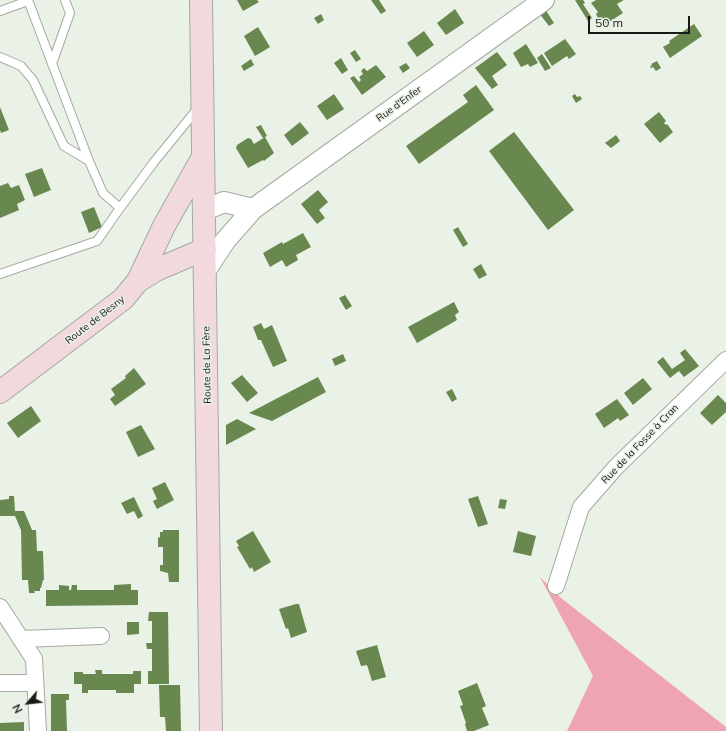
<!DOCTYPE html>
<meta charset="utf-8">
<style>
body{margin:0}
#map{position:relative;width:726px;height:731px;overflow:hidden;background:#eaf1e6;font-family:Mulish,sans-serif}
canvas{display:block}
.north{position:absolute;left:8px;top:683px;width:40px;height:40px;-webkit-text-stroke:3px #eaf1e6;paint-order:stroke;rotate:242deg;font-size:11px;font-weight:700;line-height:16px;text-align:center;color:#181a16}
.north::after{content:'';display:block;margin:auto;width:14px;height:18px;background:#181a16;clip-path:polygon(50% 0,100% 100%,50% 72%,0 100%)}
.scale{position:absolute;left:588px;top:16px;width:102px;height:18px;box-sizing:border-box;border:2px solid #181a16;border-top:0;padding-left:5px;font-size:12px;line-height:14px;white-space:nowrap;color:#181a16;-webkit-text-stroke:3px #eaf1e6;paint-order:stroke}
</style>
<div id="map">
<canvas width="726" height="731"></canvas>
<div class="north">N</div>
<div class="scale">50 m</div>
</div>
<script>
const c = document.querySelector('canvas').getContext('2d');
c.lineJoin = 'round';
function paint(path, color) { c.fillStyle = color; c.fill(path, 'evenodd'); }
function trace(path, color, width, dash) { c.strokeStyle = color; c.lineWidth = width; c.lineCap = dash ? 'butt' : 'round'; c.setLineDash(dash || []); c.stroke(path); }
function drawText(font, color, halo, rows, align = 'center') {
  c.font = font + ' Mulish,sans-serif'; c.lineWidth = 3; c.setLineDash([]); c.textBaseline = 'middle'; c.strokeStyle = halo; c.fillStyle = color; for (const [text, x, y, turn = 0] of rows) {
    c.save(); c.translate(x, y); c.rotate((+turn || 0) * Math.PI / 180); c.textAlign = isNaN(turn) ? turn : align; if (halo) c.strokeText(text, 0, 0); c.fillText(text, 0, 0); c.restore();
  }
}
paint(new Path2D(`
 M540,577L561,598L726,727V731H567L593,676Z`), '#eea4b2');
paint(new Path2D(`
 M237,0H257L259,2L243,11Z
 M371,0H379L386,11L381,14Z
 M575,0H583L585,3L583,4L592,18L588,21Z
 M596,0H624L617,4L623,13L606,24L602,19L599,20L596,14L598,12L591,3Z
 M455,9L464,23L446,35L437,23Z
 M545,9L554,23L549,26L539,13Z
 M321,14L324,20L318,24L314,18Z
 M694,24L702,36L670,58L663,47L670,43L669,41Z
 M258,27L270,47L255,56L244,36Z
 M424,31L434,45L417,57L407,43Z
 M565,39L576,54L569,59L567,56L552,66L544,53Z
 M526,44L538,63L530,67L528,64L521,67L513,53Z
 M355,50L361,59L356,62L350,53Z
 M497,52L507,65L492,76L498,85L492,89L475,68Z
 M542,54L551,68L545,71L537,58Z
 M341,58L348,70L342,74L334,63Z
 M251,59L254,65L244,71L241,66Z
 M657,61L661,68L656,71L653,67L651,68L650,67L652,65L651,64Z
 M406,63L410,68L403,73L399,67Z
 M376,65L386,77L362,95L350,78L354,76L359,82L361,80L359,77L363,74L361,71L364,68L367,71Z
 M476,85L494,110L419,164L406,146L468,102L463,95Z
 M334,94L344,109L327,120L317,106Z
 M575,94L577,97L580,96L582,99L576,103L572,96Z
 M0,107L9,130L1,133L0,130Z
 M659,112L666,121L664,123L666,125L667,124L673,132L660,143L644,124Z
 M300,122L309,133L292,146L284,135Z
 M261,125L267,136L263,138L256,127Z
 M514,132L574,210L548,230L489,151Z
 M616,135L620,141L611,148L605,143Z
 M265,137L274,153L264,161L263,160L248,168L236,148L237,145L248,138L251,139L254,144Z
 M42,168L51,190L34,197L25,174Z
 M8,183L11,188L19,185L25,200L17,204L19,210L0,218V186Z
 M318,190L328,202L319,210L325,218L317,224L301,204Z
 M94,207L102,227L89,233L81,212Z
 M458,227L468,244L463,247L453,230Z
 M303,233L311,247L296,255L298,260L286,267L282,260L270,267L263,253L282,242L283,244Z
 M481,264L487,275L479,279L473,269Z
 M345,295L352,306L346,310L339,298Z
 M454,302L459,312L455,315L457,320L417,343L408,327Z
 M261,323L264,329L272,325L287,361L273,367L261,340H258L253,327Z
 M685,349L699,366L684,377L679,371L670,378L657,362L663,357L672,369L685,360L680,353Z
 M343,354L346,361L335,366L332,359Z
 M134,368L146,384L115,406L110,399L115,395L111,389L126,378L125,376Z
 M242,375L258,393L247,402L231,383Z
 M318,377L326,392L272,421L249,413Z
 M643,378L652,389L633,405L624,393Z
 M452,389L457,399L452,402L446,392Z
 M718,395L726,403V412L712,425L700,413Z
 M617,399L629,415L620,421L618,418L604,428L595,414Z
 M31,406L41,421L18,438L7,423Z
 M237,419L256,429L226,445V425Z
 M141,425L155,449L138,457L126,432Z
 M165,482L174,500L157,509L153,501L157,499L152,488Z
 M9,496H14L15,511H24L32,530H36L37,551H43L44,580H43L41,588H40V591H34L35,593H29L28,580H22L21,530L15,516H0V500L9,499Z
 M478,496L488,524L478,527L468,499Z
 M134,497L143,516L138,519L134,511L127,514L121,503Z
 M500,499L507,500L505,509L498,508Z
 M163,530H179V582H169L168,573L160,571V565H163V547H158V538L160,537V532H163Z
 M253,531L271,562L254,572L252,567L250,569L237,547L239,546L236,541Z
 M518,531L536,536L531,556L513,552Z
 M131,584V590H138V605L46,606V590H59V585L69,586V590H71L72,585H77V590H114V585Z
 M296,604H299L307,632L291,638L288,628L286,629L279,609Z
 M149,612H168L169,684H148V671H152V649H147L146,643H152V621H148Z
 M127,622H139V634L127,635Z
 M377,645L386,677L372,681L367,665L361,666L356,651Z
 M95,670H102V674H133V671H141V684H134V693H116V690H88V693H82V684H74V672H83V674H96Z
 M477,683L486,706L482,708L489,725L474,731H467L465,724L466,723L460,706L463,705L458,691Z
 M159,685H180L181,731H166L165,717H160Z
 M51,694H69V700H66L67,731H51Z
 M24,722V731H0V723Z`), '#68884f');
const service = new Path2D(`
 M28,0L89,161L103,193L120,208L154,162L198,108
 M0,11L28,1
 M0,57L21,66L33,80L64,146L89,161
 M52,64L70,13L65,0
 M0,274L97,241L120,208`);
const minor = new Path2D(`
 M556,586L581,507L616,467L726,360
 M0,607L34,659L38,731
 M21,639L101,636
 M0,683H35`);
const tertiary = new Path2D(`
 M205,210L224,202L253,209
 M206,270L225,241L253,209L544,0`);
const secondary = new Path2D(`
 M201,0L211,731
 M138,281L156,270L205,249
 M0,392L123,299L138,281L164,226L203,157`);
trace(service, '#a4aaa0', 10);
trace(minor, '#a4aaa0', 18);
trace(tertiary, '#a4aaa0', 22);
trace(secondary, '#a4aaa0', 24);
trace(service, '#fff', 8);
trace(minor, '#fff', 16);
trace(tertiary, '#fff', 20);
trace(secondary, '#f2d9de', 22);
drawText('10px', '#181a16', '#eaf1e6', [
 ["Rue d'Enfer",399,104,-36],
 ["Route de Besny",95,320,-38],
 ["Route de La Fère",207,365,-91],
 ["Rue de la Fosse à Cran",640,444,-46]
]);
</script>
